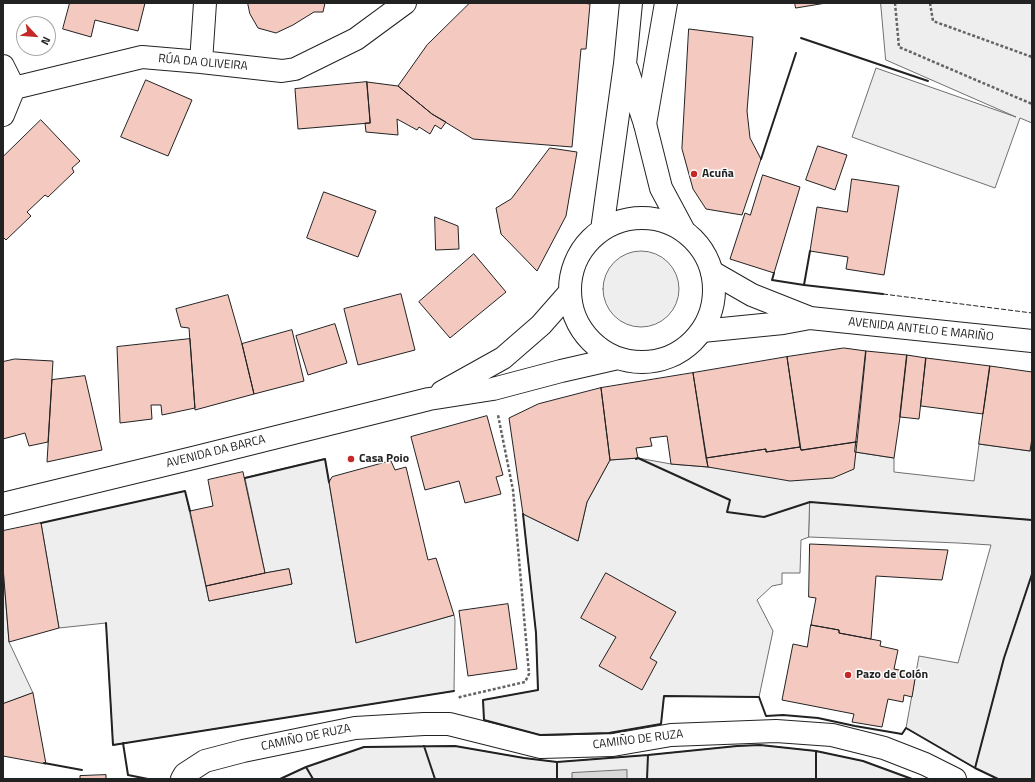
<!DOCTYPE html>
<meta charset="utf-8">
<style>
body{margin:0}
#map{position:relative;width:1035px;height:782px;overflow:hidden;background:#fff;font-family:"Titillium Web",sans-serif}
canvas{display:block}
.frame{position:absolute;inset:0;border:4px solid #222;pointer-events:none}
.north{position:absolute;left:16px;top:16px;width:40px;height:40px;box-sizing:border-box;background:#fff;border:1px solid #a7a7a7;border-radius:50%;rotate:116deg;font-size:11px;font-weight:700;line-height:16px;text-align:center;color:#222}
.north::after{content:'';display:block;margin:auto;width:14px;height:18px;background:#c62828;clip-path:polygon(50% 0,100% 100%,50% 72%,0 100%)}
</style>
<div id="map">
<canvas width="1035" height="782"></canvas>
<div class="frame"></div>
<div class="north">N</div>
</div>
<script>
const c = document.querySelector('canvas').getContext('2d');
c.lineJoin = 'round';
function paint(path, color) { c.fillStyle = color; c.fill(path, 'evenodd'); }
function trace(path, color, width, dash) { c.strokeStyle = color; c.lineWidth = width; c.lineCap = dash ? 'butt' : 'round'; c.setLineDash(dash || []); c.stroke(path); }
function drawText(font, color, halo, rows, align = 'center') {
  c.font = font + ' "Titillium Web",sans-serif'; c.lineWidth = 3; c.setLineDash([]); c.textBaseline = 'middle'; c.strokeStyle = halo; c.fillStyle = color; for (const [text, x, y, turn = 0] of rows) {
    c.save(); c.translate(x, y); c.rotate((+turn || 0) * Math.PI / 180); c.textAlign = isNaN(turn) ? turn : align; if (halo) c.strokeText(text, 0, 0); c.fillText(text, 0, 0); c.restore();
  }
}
const green = new Path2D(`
 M881,3H1032V123L1020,118L995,188L852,137L876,68L1016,117L886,60Z
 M603 289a38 38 0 1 1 76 0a38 38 0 1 1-76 0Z
 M1032,438V520L810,503L809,537L801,540L800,573H782V584L772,586L757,600L773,631L759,697L664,696L661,724L609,733L540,735L484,720L483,700L538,690L536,633L523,514L578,541L587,502L610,460L638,458L671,464L708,467L855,452L894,458V472L974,481L979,444L1030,451Z
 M325,459L356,642L454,615L455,620L454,691L113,745L106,623L59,628L41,523L185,491L209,601L292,584L289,569L265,573L245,478Z
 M1032,574V779H998L975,768L1004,658Z
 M760,745L816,751L863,761L912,779H280L306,767L364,747L455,746L524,758L557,762L648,755L737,746Z`);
paint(green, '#eee');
trace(green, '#6f6f6f', 1);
const parking = new Path2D(`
 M810,502L1032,520V574L1004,658L975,768L906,728L919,656L958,663L991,545L958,543L809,537Z
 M3,567L9,642L33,693L3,704Z`);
paint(parking, '#ededed');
trace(parking, '#6f6f6f', 1);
const water = new Path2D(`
 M627,770V779H572V773Z`);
paint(water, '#d9d9d9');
trace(water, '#6f6f6f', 1);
const building = new Path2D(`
 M70,3H145L138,31L95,20L91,37L63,29Z
 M248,3H325L323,12H314L293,25L276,33L258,28L250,14Z
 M470,3H583L590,4L586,49H581L572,147L473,139L432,114L398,86L427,45Z
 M795,3H826L796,8Z
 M689,29L753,37L747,111L750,138L761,159L742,215L706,209L693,189L682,149Z
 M146,80L192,100L168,156L121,137Z
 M367,82L370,123L298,129L295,89Z
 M367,82L398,86L432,114L446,122L441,129L435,125L430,134L419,127L417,130L397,119L398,135L366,132L365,123H370Z
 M41,120L80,161L72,168L74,172L48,197L45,195L27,212L31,216L6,240L3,237V157Z
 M818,146L847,155L835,190L806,180Z
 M550,148L577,152L566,216L537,271L501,234L496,208L511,199Z
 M763,175L800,187L774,273L730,259L745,213L750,215Z
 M852,179L899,186L884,275L846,269L848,257L810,251L817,207L847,212Z
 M324,192L376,211L358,257L307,238Z
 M435,217L458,226L459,249L436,250Z
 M474,254L506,292L450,338L419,302Z
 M401,294L415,350L358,365L344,309Z
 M228,295L242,344L254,394L195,410L189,328L181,327L176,309Z
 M335,324L347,363L308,375L296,336Z
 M292,330L304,381L254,394L242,344Z
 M190,339L195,408L162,415L161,405H151L152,419L120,423L117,347Z
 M844,348L866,351L857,442L801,450L787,357Z
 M866,351L907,355L900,417L894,458L855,452Z
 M907,355L926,358L919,419L900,417Z
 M787,357L800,447L766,452V449L706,458L693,373Z
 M926,358L990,366L983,414L921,406Z
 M15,359L53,361L48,442L29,446L25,433L3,439V362Z
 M990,366L1032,372V438L1030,451L979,444Z
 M693,373L708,467L671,464L667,436L650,438L652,446L636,448L638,458L610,460L601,388Z
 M85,376L102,450L47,462L52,380Z
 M601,388L610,460L587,502L578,541L523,514L509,418L538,404Z
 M487,416L503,475L496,477L501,494L465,503L459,481L425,490L411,437Z
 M857,442L854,469L833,478L790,481L708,467L706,458L766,449V452L800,447L801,450Z
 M391,461L395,470L406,467L428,560L436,558L454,615L356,643L329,482L332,477Z
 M243,472L265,573L206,586L190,511L213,506L208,480Z
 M41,523L59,628L9,642L3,567V531Z
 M810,544L948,550L942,580L876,576L871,639L839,633V630L811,625L816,598L809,597Z
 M289,569L292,584L209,601L206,586L265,573Z
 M606,573L676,612L650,658L657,662L642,690L599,666L616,637L581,618Z
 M508,604L517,669L468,676L459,611Z
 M811,625L839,630V633L881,641L880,646L898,650L894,669L909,672L908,678L915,679L912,697L904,695L903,702L888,699L882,727L852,722L854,714L782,700L793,644L807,647Z
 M33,693L46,764L3,756V704Z
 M106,775V779H80V776Z`);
paint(building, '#f3c9c0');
trace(building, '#222', 1);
const minor = new Path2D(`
 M201,62L205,3
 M3,66L14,88
 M14,88L142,57L201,62L282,71L295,69L356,39L405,3
 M3,115L14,88
 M645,124L666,3
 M182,779L185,774L205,761L243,751L355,728L424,724H449L541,747L613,745L671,735L776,731L832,735L884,748L925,764L955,779`);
const tertiary = new Path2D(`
 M712,272L752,295L810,318L1032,341
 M702,331L783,323L810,318`);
const secondary = new Path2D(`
 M627,69L645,124L661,188L684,231
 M570 290a72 72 0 1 1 144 0a72 72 0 1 1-144 0Z
 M602,230L625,64L631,3
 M442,392L503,358L541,325L570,292
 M3,504L197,457L429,399L493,389L561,371L618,358`);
trace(minor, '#222', 24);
trace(tertiary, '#222', 24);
trace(secondary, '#222', 24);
trace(new Path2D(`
 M895,3L899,47L1032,104
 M930,3L933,21L1032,57
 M459,698L460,697L525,682L529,674L513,490L498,415`), '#646464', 2.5, [3, 2]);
trace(minor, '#fff', 22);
trace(tertiary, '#fff', 22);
trace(secondary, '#fff', 22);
trace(new Path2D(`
 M883,294L1032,313`), '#222', 1, [5, 2]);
trace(new Path2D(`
 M801,38L928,81
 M761,159L796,53
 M774,273L772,280L804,285L883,294
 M804,285L810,251
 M636,459L638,458L730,500L727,512L764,517L810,502L1032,520
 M245,478L325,459L329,482
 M523,514L536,633L538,690L483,700L484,720L540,735L609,733L661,724L664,696L759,697L766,716L783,715L818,718L855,726L902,734L906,728L975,768
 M41,523L185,491L190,511
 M106,623L113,745L454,691
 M123,743L128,775L148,779
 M424,746L435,779
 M557,762V779
 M44,763L82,770
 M306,767L313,779
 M280,779L306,767L364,747L455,746L524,758L557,762L648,755L737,746L760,745L816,751L863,761L912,779
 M647,779L648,755
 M816,779V751
 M998,779L975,768L1004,658L1032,574`), '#222', 2);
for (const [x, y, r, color] of [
 [694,174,4,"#c62828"],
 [351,459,4,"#c62828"],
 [848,675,4,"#c62828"]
]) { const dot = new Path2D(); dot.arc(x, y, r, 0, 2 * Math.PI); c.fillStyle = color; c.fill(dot); trace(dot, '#fff', 1.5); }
drawText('12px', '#222', '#fff', [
 ["RÚA DA OLIVEIRA",203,63,5],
 ["AVENIDA ANTELO E MARIÑO",921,330,6],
 ["AVENIDA DA BARCA",216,452,-14],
 ["CAMIÑO DE RUZA",306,738,-12],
 ["CAMIÑO DE RUZA",638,740,-7]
]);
drawText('bold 12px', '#222', '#fff', [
 ["Acuña",702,174],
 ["Casa Poio",359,459],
 ["Pazo de Colón",856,675]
], 'left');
</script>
